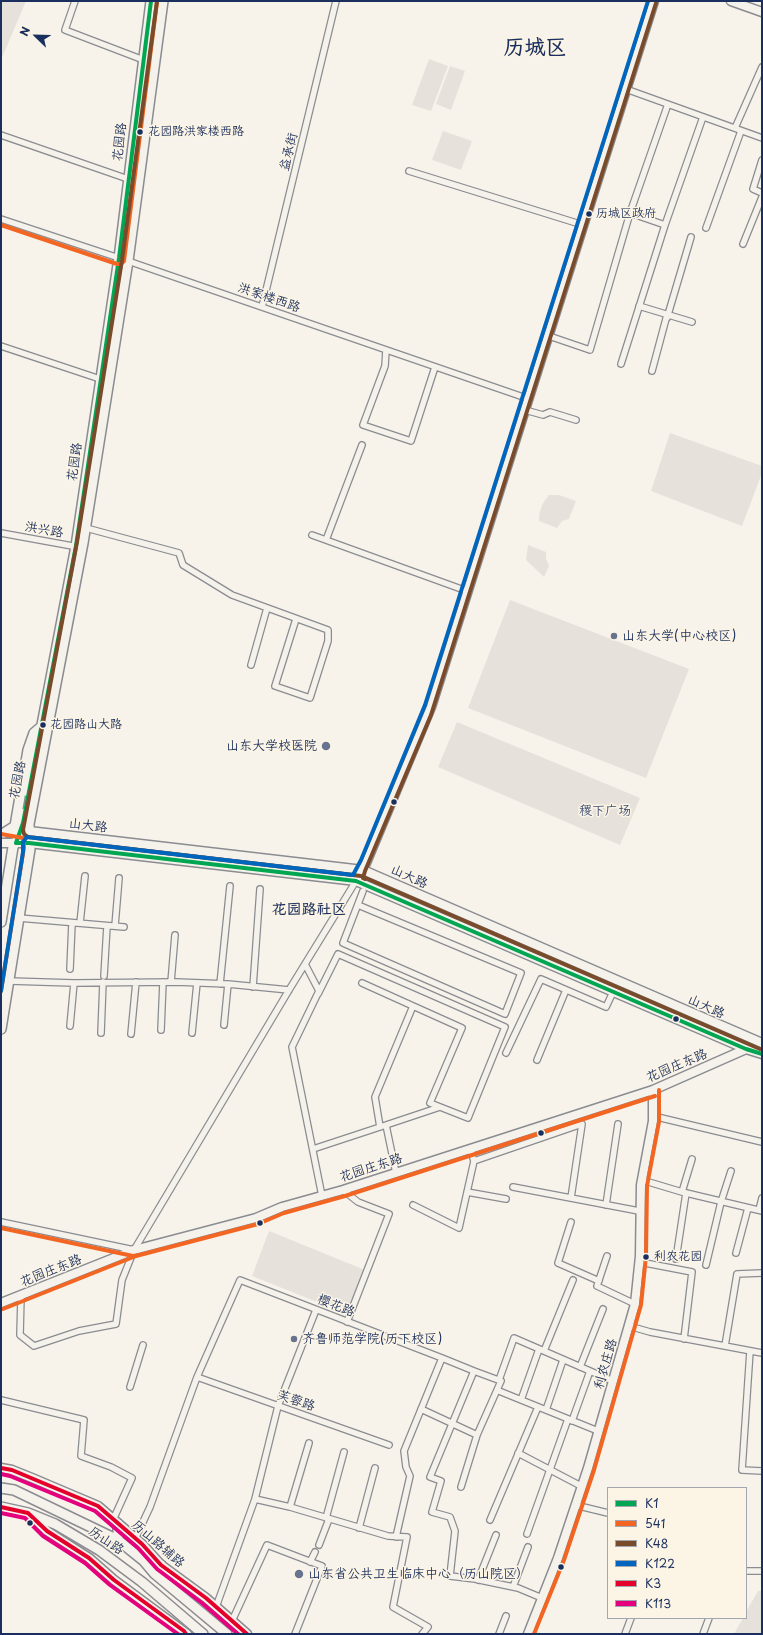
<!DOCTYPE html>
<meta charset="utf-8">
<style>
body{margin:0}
#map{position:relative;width:763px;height:1635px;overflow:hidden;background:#f7f3ea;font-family:"Playpen Sans",sans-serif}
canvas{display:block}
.frame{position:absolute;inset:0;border:2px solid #1b2f5e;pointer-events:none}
.legend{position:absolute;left:607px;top:1487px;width:140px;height:132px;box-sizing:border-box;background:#fcf5e5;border:1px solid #a2a6af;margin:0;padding:5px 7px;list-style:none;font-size:12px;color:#1b2f5e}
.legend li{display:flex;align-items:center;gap:8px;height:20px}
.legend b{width:20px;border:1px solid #a2a6af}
.north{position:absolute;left:16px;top:16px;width:40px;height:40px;-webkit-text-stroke:3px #fcf5e5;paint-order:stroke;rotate:293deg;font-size:11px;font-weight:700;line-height:16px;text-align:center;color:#1b2f5e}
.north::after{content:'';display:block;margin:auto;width:14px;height:18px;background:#1b2f5e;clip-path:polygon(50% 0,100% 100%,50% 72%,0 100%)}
</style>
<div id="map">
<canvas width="763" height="1635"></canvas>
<div class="frame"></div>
<ul class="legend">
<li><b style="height:5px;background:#00a651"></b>K1</li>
<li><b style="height:5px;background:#f26522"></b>541</li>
<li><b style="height:5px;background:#7a4b2a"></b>K48</li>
<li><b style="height:5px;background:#0065bd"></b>K122</li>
<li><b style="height:5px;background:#e4002b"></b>K3</li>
<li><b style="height:5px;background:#e5007d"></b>K113</li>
</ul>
<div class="north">N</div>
</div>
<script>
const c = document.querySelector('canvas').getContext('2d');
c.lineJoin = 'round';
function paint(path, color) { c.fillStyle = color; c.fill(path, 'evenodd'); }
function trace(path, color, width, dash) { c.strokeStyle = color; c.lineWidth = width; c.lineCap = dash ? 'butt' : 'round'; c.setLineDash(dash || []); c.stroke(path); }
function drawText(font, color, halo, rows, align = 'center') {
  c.font = font + ' "Playpen Sans","LXGW WenKai TC",sans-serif'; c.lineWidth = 3; c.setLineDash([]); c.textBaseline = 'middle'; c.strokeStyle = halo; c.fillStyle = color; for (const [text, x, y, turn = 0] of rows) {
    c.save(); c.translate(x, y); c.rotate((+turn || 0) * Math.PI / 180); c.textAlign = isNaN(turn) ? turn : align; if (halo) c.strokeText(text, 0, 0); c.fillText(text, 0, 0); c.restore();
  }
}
paint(new Path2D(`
 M1,1H26L1,60Z
 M429,59L448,66L431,111L412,105Z
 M450,66L465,71L451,110L436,104Z
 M443,131L472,141L461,170L432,160Z
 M670,433L762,466V473L742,526L651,491Z
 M549,495H559L576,501L569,519L562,521L557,528L539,521C539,511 542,503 549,495Z
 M528,545L546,552V559L549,566L544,577L526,560Z
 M510,600L689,669L646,778L468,708Z
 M457,722L640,798L620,845L438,767Z
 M269,1231L365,1270L347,1314L252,1276Z
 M758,1591H762V1634H734L743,1618H746V1612Z`), '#e6e2db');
const street = new Path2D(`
 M75,1L65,30L154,64
 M623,88L762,138
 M735,128L762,67
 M1,135L128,179
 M762,160L753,189L762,193
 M409,171L583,225
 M630,213L665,225
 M1,219L128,261L529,399
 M706,228L741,131
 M743,244L762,197
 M639,306L692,322
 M262,307L336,1
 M667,318L691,237
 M549,336L590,350L630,213L668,104
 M1,346L103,380
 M386,350L385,366L363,425L411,441L435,367
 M621,364L665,225L703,117
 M652,371L667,315
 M525,410L543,415L550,412L576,420
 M86,528L179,553L183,565L232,595L328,630V641L310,698L275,686L296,619
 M1,533L78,547
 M312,535L464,590
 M326,540L362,445
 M251,665L267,608
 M358,905L521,973L505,1014L343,943L363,891
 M19,918L124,927
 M80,923L85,876
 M115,926L119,878
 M305,964L319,991L292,1047L322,1196
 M70,969L72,923
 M104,976L107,926
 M9,981L74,983L176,982L228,984L289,990
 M171,982L175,935
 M362,983L413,1006
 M220,984L230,886
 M253,987L260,889
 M318,994L338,954L505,1027L468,1118L430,1103L462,1028L413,1006L375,1097L380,1127
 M224,1025L228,984
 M70,1026L74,983
 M161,1030L163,982
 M101,1033L103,982
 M192,1033L197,983
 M131,1034L136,982
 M506,1053L541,979L606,1007L613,992
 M537,1060L566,990
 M653,1116L762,1142
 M386,1125L440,1107
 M313,1149L386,1125L396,1173
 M474,1161L582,1124L571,1198
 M642,1180L682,1192L762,1211
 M513,1187L639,1211
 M343,1190L358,1202L389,1214L347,1322
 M467,1192L506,1199
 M682,1192L692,1159
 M413,1205L459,1228L474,1161L470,1149
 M606,1205L618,1124
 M759,1210L762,1198
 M1,1222L134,1250
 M571,1222L558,1263L599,1281
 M736,1253L748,1208
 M607,1256L597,1286L635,1304
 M676,1259L686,1193
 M640,1262L692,1272L684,1339
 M706,1265L721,1202L731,1171
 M21,1296L20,1335L34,1346L79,1331L116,1324L122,1280L134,1250L289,990L356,881
 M629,1326L650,1332L762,1353
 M725,1346L737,1274L762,1273
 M544,1351L573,1280
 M750,1351L742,1470L762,1471
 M442,1358L474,1371L430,1477L441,1481L432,1512L450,1517L455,1531L450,1576L475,1579L518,1588L542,1598
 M580,1367L603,1309
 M197,1377L389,1445
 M499,1380L514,1338L613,1381
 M130,1387L143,1345
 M499,1391L598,1431
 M1,1400L84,1420L81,1456L111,1467L132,1478L113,1520
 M521,1400L539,1349
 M421,1409L477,1435L501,1381L474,1371
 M546,1410L563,1360
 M572,1421L590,1371
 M518,1453L581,1486
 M461,1487L477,1435
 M255,1499L278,1406L316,1310
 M575,1505L608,1513
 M290,1507L309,1443
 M326,1518L344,1452
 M490,1520L538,1407
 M359,1528L375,1468
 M527,1534L568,1419
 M135,1539L150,1507L197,1377L240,1280L442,1358L404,1451L406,1467L410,1476L396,1537
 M319,1545L329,1519
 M310,1562L315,1552
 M746,1571H762
 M478,1580L496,1535
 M513,1587L528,1547
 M216,1607L255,1499L290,1507L388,1536L407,1537L393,1607L428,1627L422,1634
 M232,1621L267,1545L322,1566L295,1634
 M499,1634L506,1616
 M625,1634L631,1618
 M703,1634L709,1618`);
const secondary = new Path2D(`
 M731,1L762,12
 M3,833L29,831L363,870L762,1043
 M1,843H29L356,881L746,1049L762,1054
 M356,881L366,863L431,707L654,1
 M1,1303L134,1250L256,1218L282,1207L343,1190L653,1090L746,1049
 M1,1468L12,1470L32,1478L98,1506L142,1544L161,1565L206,1598L247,1634
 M30,1515L47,1531L89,1558L114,1580L187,1634
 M528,1634L558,1558L588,1468L635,1304L640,1256L641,1185L653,1121V1090`);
const primary = new Path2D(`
 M29,793L76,546L119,258L151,1
 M4,833L15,826L28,750L34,733L41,727
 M1,922L13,847L21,832L25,813
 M1,1029L30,849L29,824L83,543L128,261L163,1
 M1,1488L14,1490L118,1540L144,1561L155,1574L227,1634
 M1,1507L28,1513L55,1524L99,1550L142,1582L203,1634
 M118,1524V1540
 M144,1561L161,1565`);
trace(street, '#8a8c91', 8);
trace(secondary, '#8a8c91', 11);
trace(primary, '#8a8c91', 12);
trace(street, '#f5f2ec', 5.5);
trace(secondary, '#f5f2ec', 8);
trace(primary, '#f5f2ec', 9);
trace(new Path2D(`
 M151,1L119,258L76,546L23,823L16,843H29L356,881L746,1049L762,1054`), '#00a651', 4);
trace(new Path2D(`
 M1,225L117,264H121L124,261L157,2
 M1,834L23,838L24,847L1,991
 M1,1228L133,1256L139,1255
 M3,1309L136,1256L258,1224L284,1213L345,1196L655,1096
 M534,1634L564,1560L594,1470L641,1305L646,1256L647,1186L659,1122V1090`), '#f26522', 4);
trace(new Path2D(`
 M157,1L122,260L77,542L23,830L24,834L28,837L361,876L760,1049
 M365,879L363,878L365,871L431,715L656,3`), '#7a4b2a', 4);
trace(new Path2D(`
 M1,991L23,852V842L27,837L353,875L361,860L425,705L648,1`), '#0065bd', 4);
trace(new Path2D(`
 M1,1468L12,1470L98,1506L142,1544L161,1565L206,1598L247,1634
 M1,1507L28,1513L47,1531L89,1558L114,1580L184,1631L186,1634`), '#e4002b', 4);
trace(new Path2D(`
 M1,1474L10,1476L95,1511L138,1548L157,1569L202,1603L238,1634
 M1,1513L25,1518L43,1536L85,1563L110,1585L178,1634`), '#e5007d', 4);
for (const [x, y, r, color] of [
 [140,132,3.5,"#1b2f5e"],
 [589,214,3.5,"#1b2f5e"],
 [614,636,4,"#68748f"],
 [43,725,3.5,"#1b2f5e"],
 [326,746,5,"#68748f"],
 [394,802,3.5,"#1b2f5e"],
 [676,1019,3.5,"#1b2f5e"],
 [541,1133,3.5,"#1b2f5e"],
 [260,1223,3.5,"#1b2f5e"],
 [646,1257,3.5,"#1b2f5e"],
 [294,1339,4,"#68748f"],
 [30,1523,3.5,"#1b2f5e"],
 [561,1567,3.5,"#1b2f5e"],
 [299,1574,5,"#68748f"]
]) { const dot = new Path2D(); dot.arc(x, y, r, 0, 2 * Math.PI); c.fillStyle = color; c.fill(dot); trace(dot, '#fcf5e5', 1.5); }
drawText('12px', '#1b2f5e', '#fcf5e5', [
 ["花园路洪家楼西路",148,132],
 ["历城区政府",596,214],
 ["花园路山大路",50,725],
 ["利农花园",654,1257]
], 'left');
drawText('13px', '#1b2f5e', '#fcf5e5', [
 ["花园路",120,142,-83],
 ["益承街",289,152,-76],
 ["洪家楼西路",269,298,19],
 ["花园路",75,462,-82],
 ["洪兴路",44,530,10],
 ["花园路",18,780,-79],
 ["山大路",88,826,7],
 ["山大路",409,877,24],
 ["山大路",706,1007,24],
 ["花园庄东路",677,1066,-23],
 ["花园庄东路",371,1168,-18],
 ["花园庄东路",51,1271,-22],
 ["樱花路",336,1306,21],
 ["利农庄路",606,1364,-74],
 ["芙蓉路",296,1401,19],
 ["历山路",106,1541,34],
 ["历山路辅路",158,1544,41]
]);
drawText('13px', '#1b2f5e', '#fcf5e5', [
 ["山东大学(中心校区)",622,636],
 ["山东大学校医院",317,746,"right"],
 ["齐鲁师范学院(历下校区)",302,1339],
 ["山东省公共卫生临床中心（历山院区）",308,1574]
], 'left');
drawText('13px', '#425176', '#fcf5e5', [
 ["稷下广场",605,811]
]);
drawText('bold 15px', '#1b2f5e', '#fcf5e5', [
 ["花园路社区",309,910]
]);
drawText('bold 21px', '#1b2f5e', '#fcf5e5', [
 ["历城区",535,48]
]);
</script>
